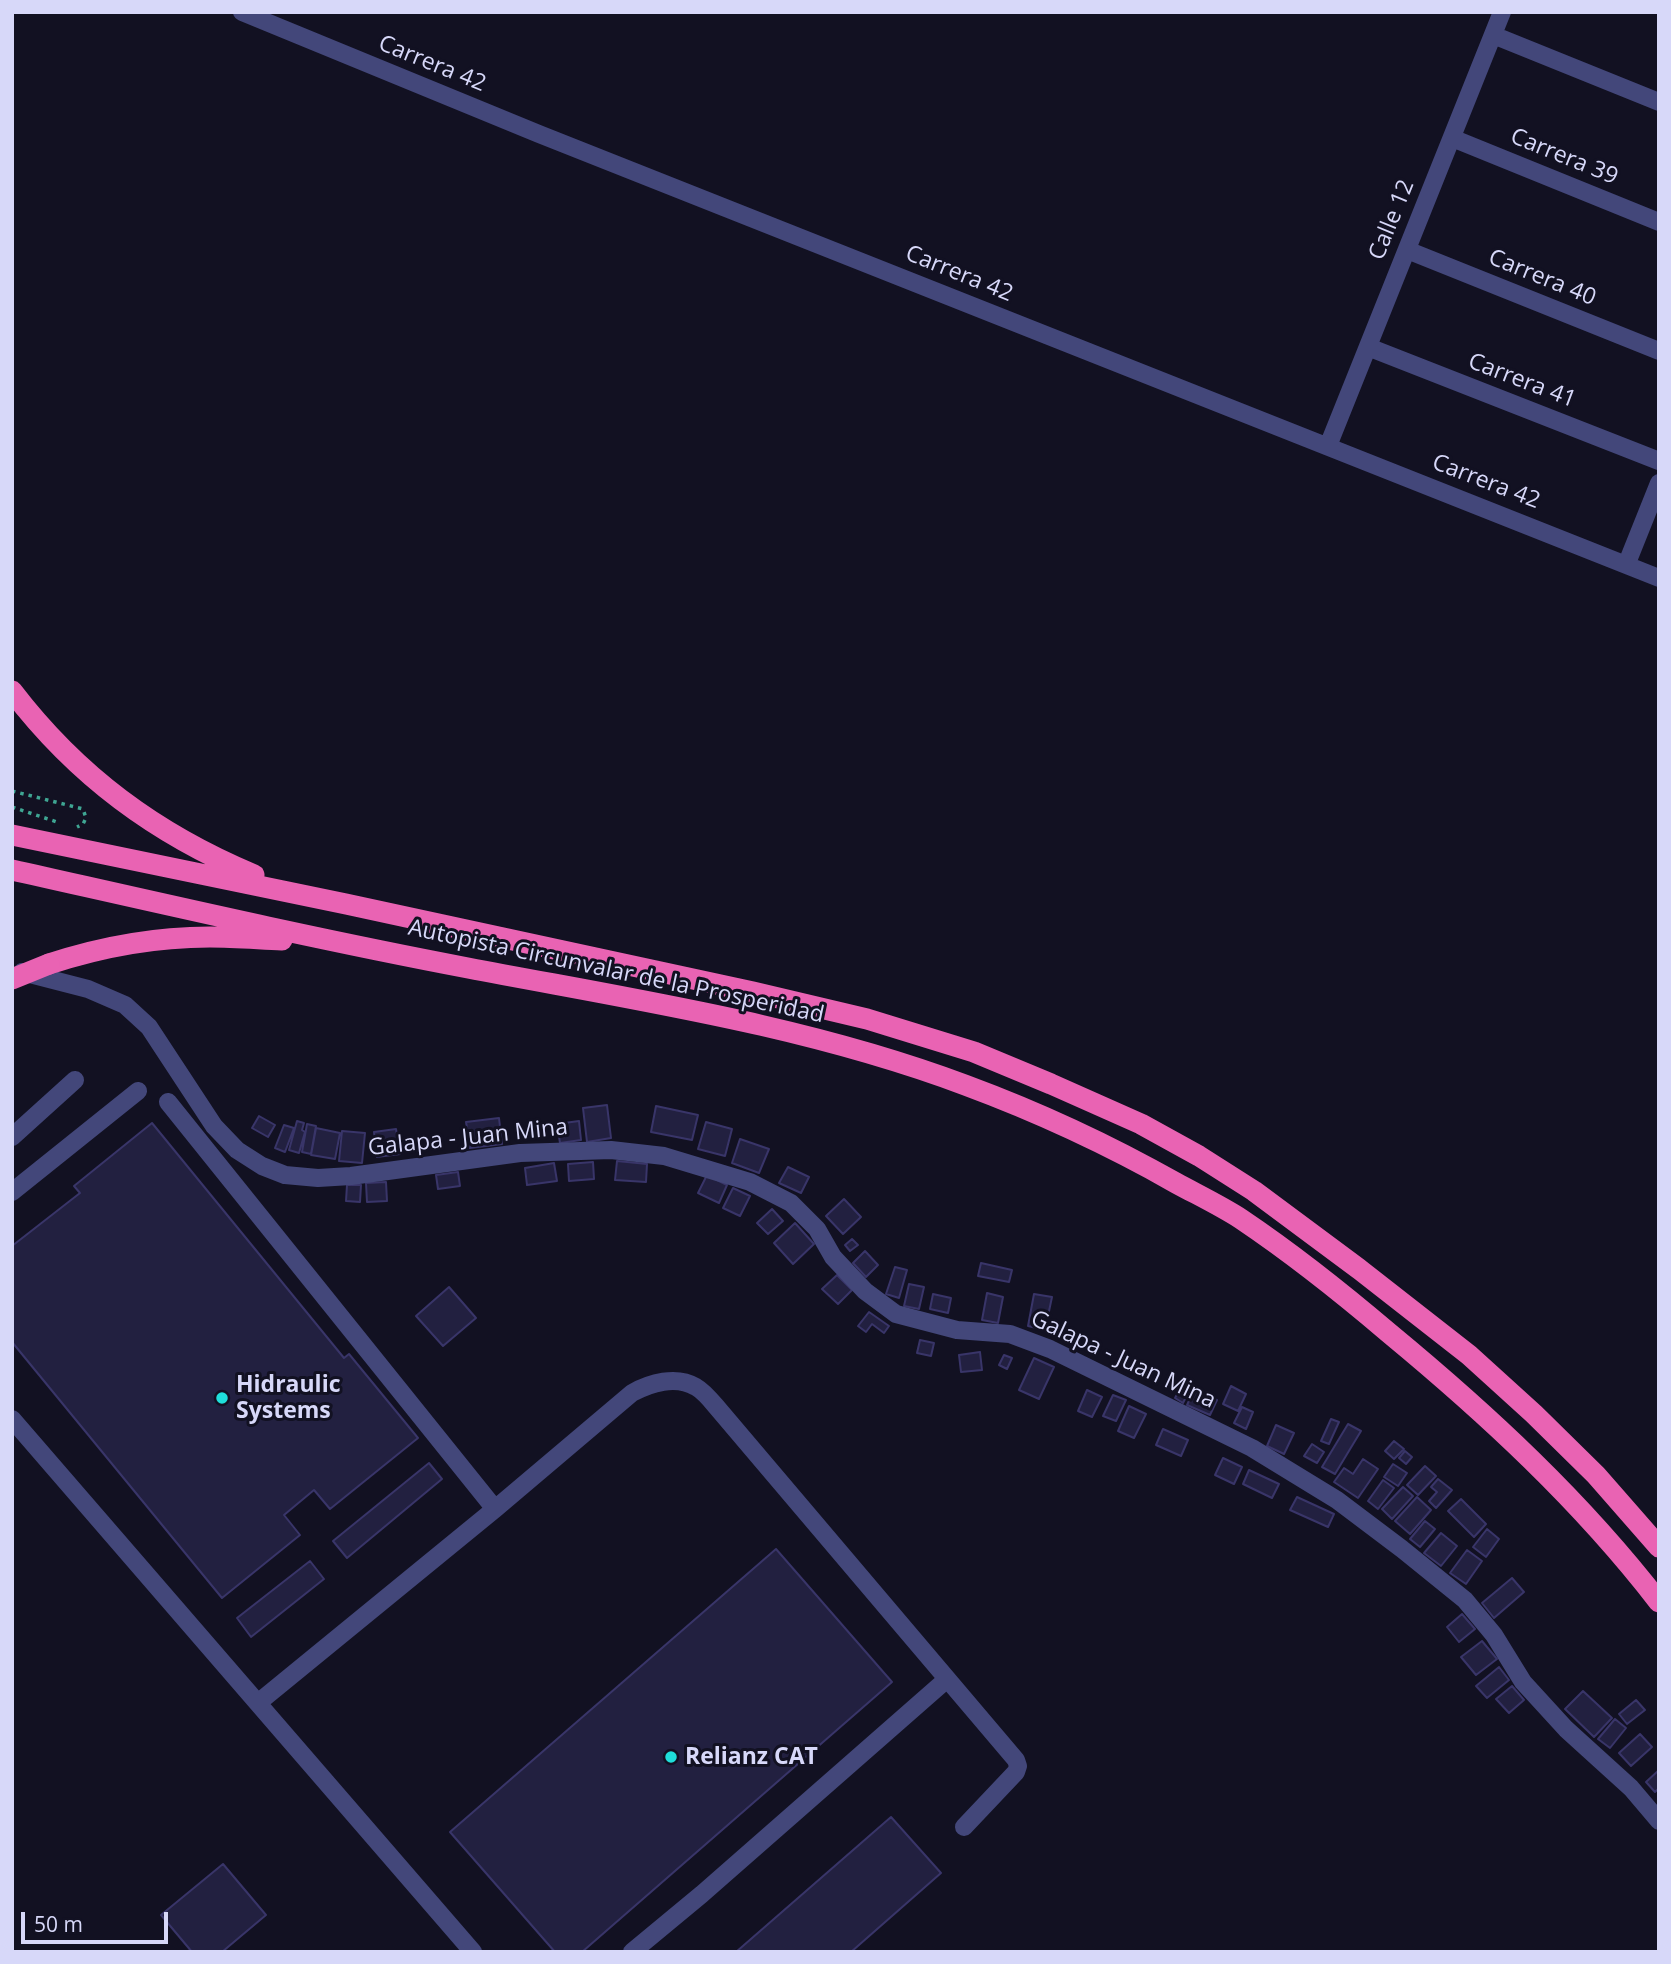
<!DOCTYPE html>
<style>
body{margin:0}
#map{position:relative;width:1671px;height:1964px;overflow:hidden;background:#121122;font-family:"Open Sans",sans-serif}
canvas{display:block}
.frame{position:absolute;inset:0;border:14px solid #d7d8f9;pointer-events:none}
.scale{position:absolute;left:21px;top:1912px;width:147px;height:32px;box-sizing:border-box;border:4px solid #d7d8f9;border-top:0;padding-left:9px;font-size:21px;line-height:24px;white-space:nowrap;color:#d7d8f9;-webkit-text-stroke:5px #121122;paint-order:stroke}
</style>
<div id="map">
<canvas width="1671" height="1964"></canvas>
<div class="frame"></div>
<div class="scale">50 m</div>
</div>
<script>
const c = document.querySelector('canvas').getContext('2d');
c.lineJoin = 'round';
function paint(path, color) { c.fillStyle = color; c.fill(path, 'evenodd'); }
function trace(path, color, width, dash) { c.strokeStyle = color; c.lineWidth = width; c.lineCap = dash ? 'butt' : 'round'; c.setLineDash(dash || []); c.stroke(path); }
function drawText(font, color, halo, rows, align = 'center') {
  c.font = font + ' "Open Sans",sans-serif'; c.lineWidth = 6; c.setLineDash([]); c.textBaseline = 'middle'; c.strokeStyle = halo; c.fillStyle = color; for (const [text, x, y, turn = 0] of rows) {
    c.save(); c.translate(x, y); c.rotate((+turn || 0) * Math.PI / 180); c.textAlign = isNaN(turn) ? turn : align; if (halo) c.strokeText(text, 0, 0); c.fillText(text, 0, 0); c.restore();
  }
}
const building = new Path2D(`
 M607,1105L611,1138L587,1142L583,1108Z
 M656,1106L698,1115L692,1140L651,1132Z
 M259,1116L275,1125L268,1137L252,1128Z
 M499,1118L502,1144L470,1148L466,1122Z
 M297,1121L304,1123L302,1130L305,1132L299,1153L289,1150Z
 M579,1121L581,1140L560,1143L557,1124Z
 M706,1122L732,1129L725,1156L698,1149Z
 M152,1123L344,1358L349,1354L418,1438L330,1509L314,1490L284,1515L300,1535L222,1598L12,1342V1246L80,1193L74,1186Z
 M307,1124L316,1126L311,1154L302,1152Z
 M284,1125L294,1128L285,1152L275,1148Z
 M316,1128L340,1133L335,1159L311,1155Z
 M396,1129L400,1154L377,1157L374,1132Z
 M342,1131L365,1133L362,1163L339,1161Z
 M740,1139L769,1149L759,1173L732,1163Z
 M617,1161L647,1164L646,1182L615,1180Z
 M593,1162L594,1179L569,1181L568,1164Z
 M554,1163L557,1181L527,1185L525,1168Z
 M788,1167L809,1177L801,1193L779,1183Z
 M458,1172L460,1186L438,1189L436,1175Z
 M707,1175L727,1185L719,1203L698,1193Z
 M386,1182L387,1201L367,1202L366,1183Z
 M347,1185H361L360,1202L346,1201Z
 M733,1188L750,1196L740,1216L723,1208Z
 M844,1199L861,1217L843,1234L826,1216Z
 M772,1209L783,1221L768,1234L757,1223Z
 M795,1223L814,1244L793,1264L774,1243Z
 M852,1239L858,1245L850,1251L845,1245Z
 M865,1251L878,1265L866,1277L853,1263Z
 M981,1263L1012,1270L1009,1282L978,1276Z
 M895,1267L907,1270L899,1298L886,1294Z
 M837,1275L852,1290L838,1304L822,1289Z
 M909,1284L924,1287L919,1309L904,1306Z
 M449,1287L476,1318L443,1346L416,1316Z
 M987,1293L1003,1297L998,1323L982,1320Z
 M933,1294L951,1298L948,1313L930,1309Z
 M1034,1294L1052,1297L1045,1330L1028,1326Z
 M869,1312L889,1326L884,1333L872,1324L866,1332L858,1326Z
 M920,1340L934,1343L931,1356L917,1353Z
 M980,1352L982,1370L961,1372L959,1355Z
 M1004,1355L1012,1358L1007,1369L999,1365Z
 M1034,1358L1054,1367L1039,1399L1019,1390Z
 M1231,1386L1246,1394L1238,1411L1223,1404Z
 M1181,1387L1189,1391L1183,1403L1175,1398Z
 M1087,1390L1102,1397L1092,1417L1078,1411Z
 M1194,1390L1217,1400L1210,1415L1187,1405Z
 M1113,1395L1126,1400L1116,1421L1103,1416Z
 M1129,1406L1146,1414L1134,1438L1118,1431Z
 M1242,1407L1253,1412L1246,1429L1234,1423Z
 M1331,1419L1339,1422L1329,1444L1321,1441Z
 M1348,1424L1361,1431L1335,1474L1322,1467Z
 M1276,1425L1294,1433L1284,1454L1267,1446Z
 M1163,1429L1188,1440L1181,1456L1156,1445Z
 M1394,1441L1404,1449L1394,1459L1385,1451Z
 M1312,1444L1324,1452L1317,1463L1304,1456Z
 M1405,1451L1412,1457L1406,1464L1399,1458Z
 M1223,1458L1242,1467L1234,1484L1215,1475Z
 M1363,1459L1378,1469L1358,1498L1334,1482L1344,1468L1353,1474Z
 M429,1463L442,1479L347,1558L333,1541Z
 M1393,1464L1407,1473L1398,1486L1384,1477Z
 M1425,1466L1436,1476L1418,1495L1407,1485Z
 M1249,1470L1279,1484L1272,1498L1243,1484Z
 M1438,1479L1452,1490L1436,1508L1429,1501L1437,1492L1431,1487Z
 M1383,1480L1394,1488L1378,1509L1368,1501Z
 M1403,1487L1413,1496L1392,1519L1382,1509Z
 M1297,1497L1334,1514L1328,1527L1290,1510Z
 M1417,1497L1431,1510L1410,1534L1395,1521Z
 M1461,1499L1486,1524L1474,1537L1448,1511Z
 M1425,1521L1435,1529L1420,1547L1410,1539Z
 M1487,1529L1499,1539L1486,1557L1473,1547Z
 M1441,1533L1457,1546L1441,1566L1424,1553Z
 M776,1549L892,1682L582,1952H555L450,1832Z
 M1467,1550L1482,1561L1466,1584L1450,1573Z
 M310,1561L324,1579L251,1637L237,1618Z
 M1512,1578L1524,1592L1494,1618L1482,1603Z
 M1462,1614L1475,1629L1459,1642L1447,1627Z
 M1482,1641L1497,1659L1476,1675L1461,1657Z
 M1499,1667L1509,1680L1487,1698L1476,1686Z
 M1512,1686L1524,1700L1509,1713L1496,1699Z
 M1583,1691L1612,1718L1594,1737L1565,1709Z
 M1636,1700L1645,1710L1627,1724L1619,1714Z
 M1615,1719L1626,1728L1610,1748L1598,1739Z
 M1640,1734L1652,1747L1631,1766L1619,1753Z
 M1659,1770V1788L1655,1792L1646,1782Z
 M891,1817L941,1873L851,1952H736Z
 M223,1864L266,1915L222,1952H192L161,1915Z`);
paint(building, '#222040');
trace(building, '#393569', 2);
trace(new Path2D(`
 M12,791L83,809L86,818L83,824L77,827
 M12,807L60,823`), '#3fa693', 3.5, [3.5, 5]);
trace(new Path2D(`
 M242,12L539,134L1659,578
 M1493,35L1659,102
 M1452,138L1659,222
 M1407,250L1659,351
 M1368,347L1659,461
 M1328,446L1502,12
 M1627,563L1659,483
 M22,972L88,989L125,1005L149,1027L214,1126L237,1150L262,1166L285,1175L318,1178L351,1176L520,1153L611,1150L664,1156L750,1182L791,1203L817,1229L833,1257L865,1291L896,1314L957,1330L1010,1334L1050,1349L1252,1448L1337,1500L1402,1549L1465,1600L1494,1635L1523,1682L1566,1729L1631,1788L1659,1821
 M168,1102L495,1509
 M12,1137L75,1080
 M12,1192L138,1091
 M12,1419L473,1952
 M259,1702L495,1509L632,1393C650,1383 676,1375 696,1387C705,1392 713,1403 720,1411L1016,1760L1018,1766L1016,1772L964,1827
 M632,1952L702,1894L946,1680`), '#43477a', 18);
trace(new Path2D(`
 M12,691C77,776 156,834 254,875
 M12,835L346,904L753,992L867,1019L974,1052L1051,1084L1141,1124L1199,1156L1254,1191L1359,1269L1469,1355L1534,1414L1596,1475L1659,1547
 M12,870C164,904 315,939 468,968C635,1000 805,1025 965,1085C1038,1112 1109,1145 1176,1183C1198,1195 1221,1206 1241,1219C1293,1254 1342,1293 1389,1333C1487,1414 1581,1501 1659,1602
 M49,964C101,947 155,937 210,937C234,937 258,939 282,940`), '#e963b3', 21);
trace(new Path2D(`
 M12,979L49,964`), '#e963b3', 21);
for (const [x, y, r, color] of [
 [222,1398,7,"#1fdeda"],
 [671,1757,7,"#1fdeda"]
]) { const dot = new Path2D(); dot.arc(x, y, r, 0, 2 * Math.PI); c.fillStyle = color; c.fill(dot); trace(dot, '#121122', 2.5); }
drawText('23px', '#d7d8f9', '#121122', [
 ["Carrera 42",432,64,22],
 ["Carrera 39",1564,157,22],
 ["Calle 12",1392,220,-68],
 ["Carrera 42",959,274,22],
 ["Carrera 40",1542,278,22],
 ["Carrera 41",1522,381,21],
 ["Carrera 42",1486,482,21],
 ["Autopista Circunvalar de la Prosperidad",616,972,12],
 ["Galapa - Juan Mina",468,1138,-6],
 ["Galapa - Juan Mina",1123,1360,25]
]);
drawText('bold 23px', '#d7d8f9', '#121122', [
 ["Hidraulic",236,1385],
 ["Systems",236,1411],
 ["Relianz CAT",685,1757]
], 'left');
</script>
